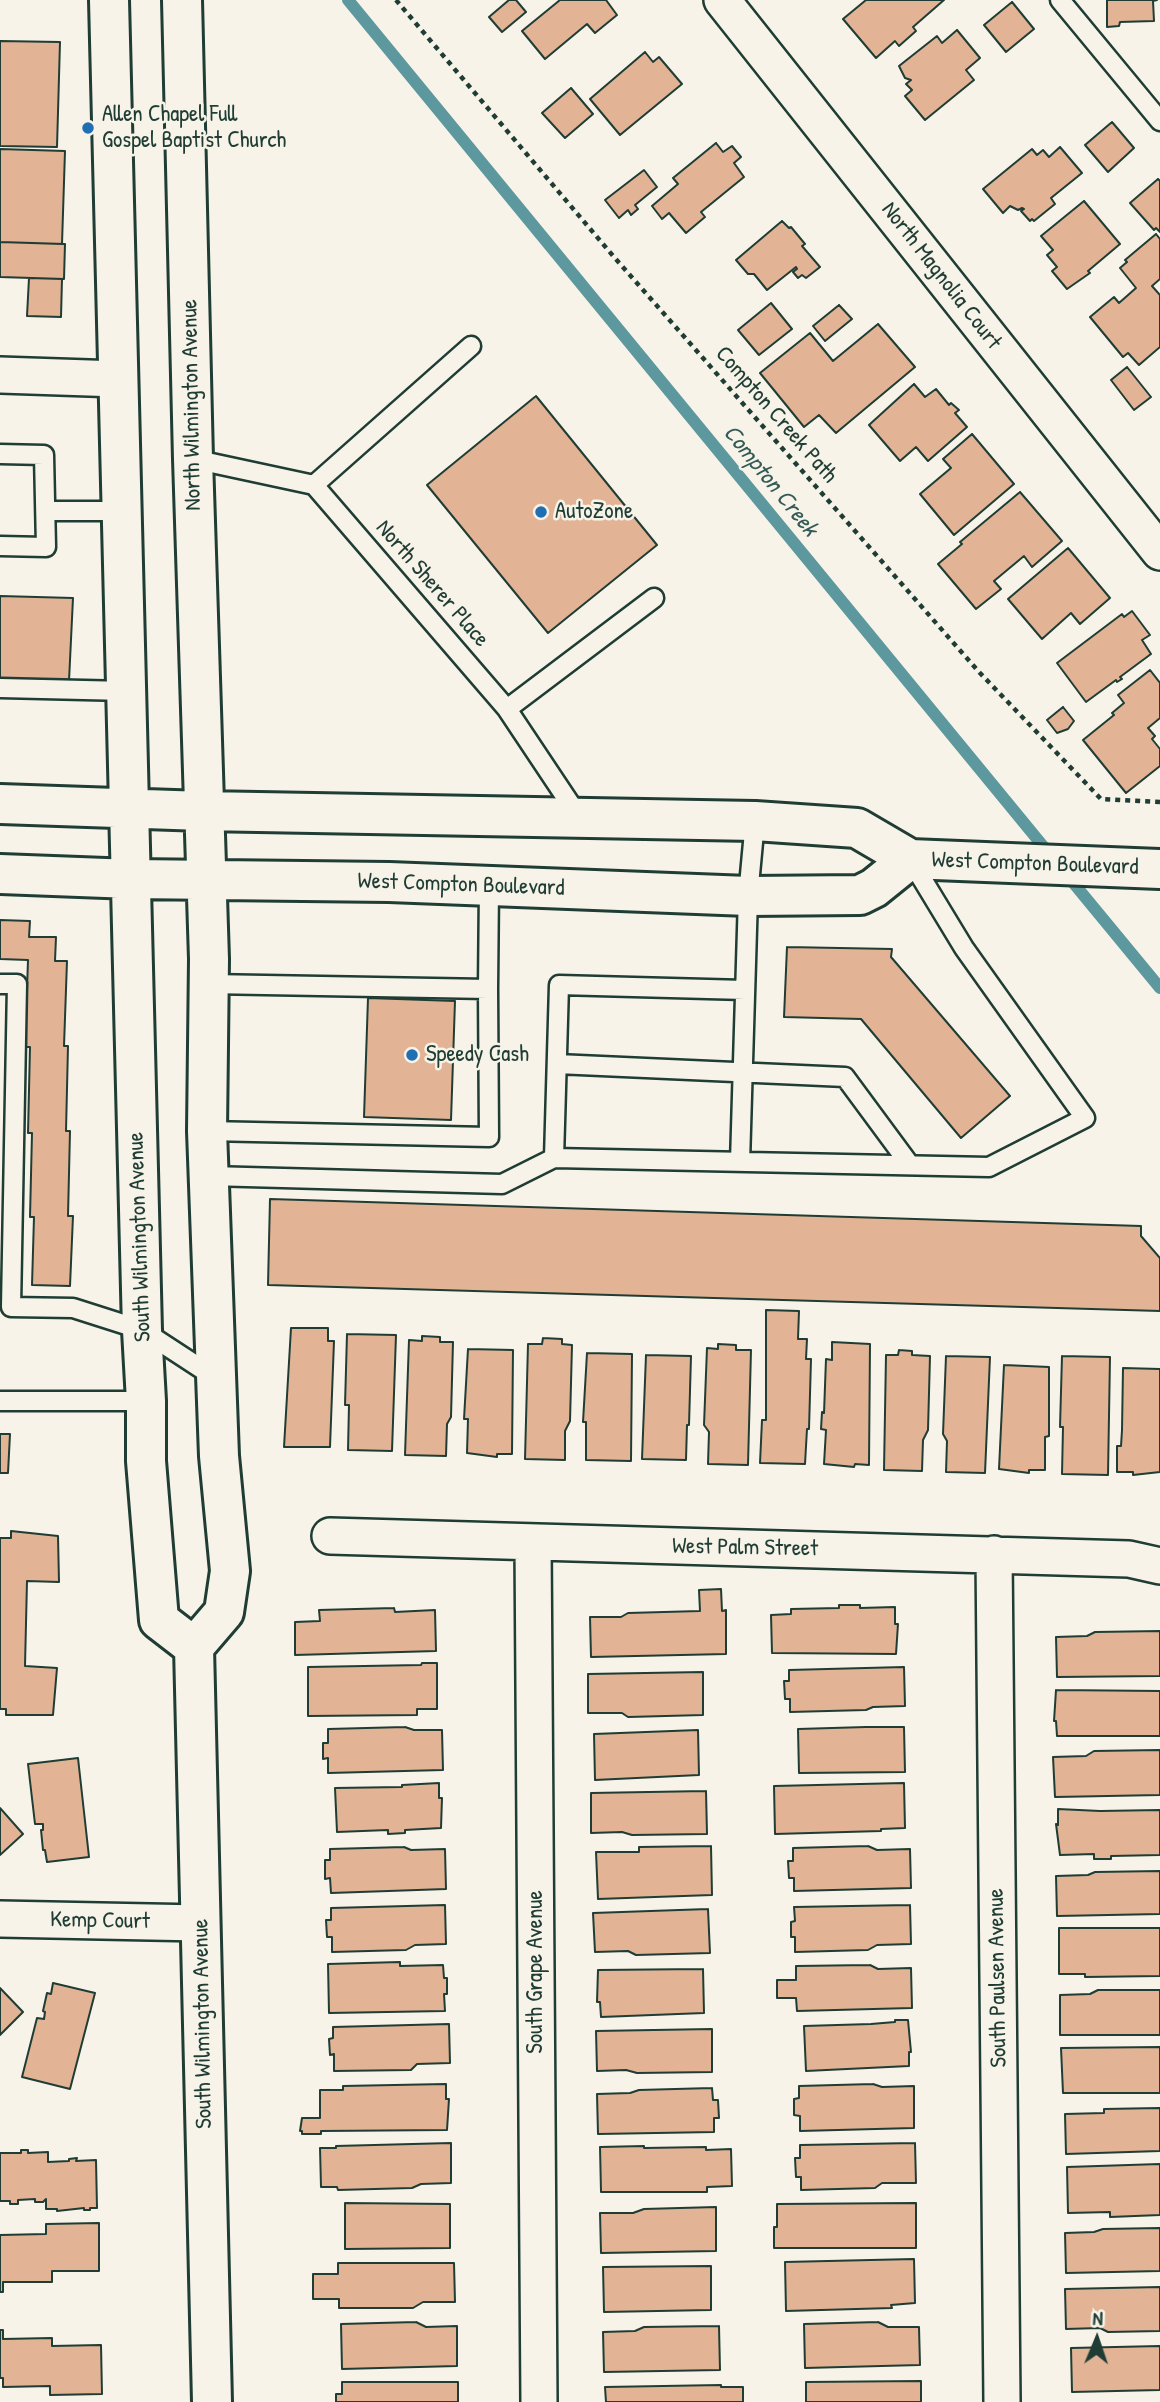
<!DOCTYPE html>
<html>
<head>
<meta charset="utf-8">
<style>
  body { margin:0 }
  #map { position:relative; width:1160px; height:2402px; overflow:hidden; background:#f7f3e8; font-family:"Patrick Hand",sans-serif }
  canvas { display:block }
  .north { position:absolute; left:1062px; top:2304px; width:70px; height:70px; -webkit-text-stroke:5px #f7f3e8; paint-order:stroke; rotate:2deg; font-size:19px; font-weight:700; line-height:28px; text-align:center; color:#1f3d34 }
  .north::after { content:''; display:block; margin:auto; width:24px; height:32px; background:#1f3d34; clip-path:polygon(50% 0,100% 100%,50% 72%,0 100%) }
</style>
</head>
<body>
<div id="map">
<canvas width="1160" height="2402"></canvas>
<div class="north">N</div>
</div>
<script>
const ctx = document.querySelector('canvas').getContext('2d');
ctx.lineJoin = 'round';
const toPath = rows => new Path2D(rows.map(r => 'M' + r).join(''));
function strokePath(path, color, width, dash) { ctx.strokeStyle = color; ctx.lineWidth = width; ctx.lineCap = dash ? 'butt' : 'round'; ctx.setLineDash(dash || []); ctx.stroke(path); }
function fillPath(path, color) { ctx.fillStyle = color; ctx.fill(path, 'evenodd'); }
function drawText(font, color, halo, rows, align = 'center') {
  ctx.font = font + ' "Patrick Hand",sans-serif'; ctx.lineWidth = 5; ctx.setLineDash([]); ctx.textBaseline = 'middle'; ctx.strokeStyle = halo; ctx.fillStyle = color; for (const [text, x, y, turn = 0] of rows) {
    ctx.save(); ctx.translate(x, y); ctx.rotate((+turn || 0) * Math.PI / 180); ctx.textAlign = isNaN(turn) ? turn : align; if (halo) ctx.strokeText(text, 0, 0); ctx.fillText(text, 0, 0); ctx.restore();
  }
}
strokePath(toPath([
  [348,0,1052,857],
  [1066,874,1160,988]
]), '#5d989e', 12);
const building = toPath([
  [509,0,516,0,526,12,502,32,489,17,509,0],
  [560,0,606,0,617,15,595,33,587,24,545,59,522,31,560,0],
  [866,0,944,0,913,27,916,31,899,46,895,41,876,58,843,19,866,0],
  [1107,0,1157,0,1153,1,1154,21,1120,22,1119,26,1107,27,1107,0],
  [1012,2,1034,29,1006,52,984,25,1012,2],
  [957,30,980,58,966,70,974,80,925,120,905,96,912,90,906,84,911,80,905,78,899,66,937,36,942,43,957,30],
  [0,41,60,42,57,147,0,146,0,41],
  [645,52,653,62,659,57,682,84,620,135,590,99,645,52],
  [571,88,593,114,565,138,542,113,571,88],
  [1112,122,1134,148,1108,172,1085,145,1112,122],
  [716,143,723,152,732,146,741,157,734,163,744,177,701,212,705,217,686,233,669,213,662,219,652,206,678,184,673,178,716,143],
  [1060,147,1082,173,1051,198,1055,204,1034,221,1032,219,1030,221,1021,211,1024,209,1022,208,1018,210,1010,206,1003,213,983,189,1032,149,1037,155,1043,150,1049,157,1060,147],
  [0,149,65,151,62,244,0,242,0,149],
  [644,170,657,187,635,205,638,209,631,215,628,210,619,218,605,200,644,170],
  [1158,179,1160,181,1160,232,1156,228,1154,230,1130,203,1158,179],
  [1084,201,1120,244,1088,271,1090,273,1067,289,1052,271,1057,267,1047,255,1053,250,1041,236,1084,201],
  [782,221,789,228,791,227,805,244,802,246,820,267,806,278,802,275,798,278,793,272,797,269,796,267,767,290,754,274,748,274,736,260,782,221],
  [1156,234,1160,239,1160,279,1152,286,1160,295,1160,347,1139,365,1128,353,1123,357,1090,317,1114,297,1119,303,1136,288,1120,268,1127,262,1125,260,1156,234],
  [0,242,65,244,64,279,0,277,0,242],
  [29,278,62,279,61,317,27,316,29,278],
  [771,303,792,329,759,355,738,330,771,303],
  [839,305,852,319,825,341,813,326,839,305],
  [878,324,915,367,836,433,819,415,804,427,760,373,810,333,833,361,878,324],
  [1127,367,1151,397,1134,410,1111,380,1127,367],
  [914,384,925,397,936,389,949,405,951,403,959,410,955,413,967,427,928,461,916,447,900,461,869,425,914,384],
  [536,396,657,545,548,633,427,485,536,396],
  [972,434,1014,484,954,535,920,494,951,468,943,459,972,434],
  [1020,492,1062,541,1032,567,1024,556,994,581,1001,589,976,609,938,564,962,544,960,542,1020,492],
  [1068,548,1110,598,1080,624,1071,613,1042,639,1008,599,1068,548],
  [0,596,73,598,69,681,0,680,0,596],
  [1132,611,1150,635,1142,640,1151,654,1120,677,1122,679,1117,682,1116,680,1086,702,1057,663,1122,614,1124,617,1132,611],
  [1150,670,1160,683,1160,718,1148,728,1155,736,1152,739,1160,749,1160,766,1126,793,1083,740,1114,715,1112,713,1124,703,1118,695,1150,670],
  [1063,707,1074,721,1068,729,1057,733,1047,720,1063,707],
  [0,920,30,921,29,937,56,937,55,961,67,961,64,1046,68,1046,66,1131,70,1131,68,1216,73,1216,70,1286,32,1285,34,1217,30,1217,32,1133,28,1133,30,1047,25,1047,28,960,0,959,0,920],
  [787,947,892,949,891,957,1010,1096,961,1138,861,1019,784,1017,787,947],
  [368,998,455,1001,451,1120,364,1117,368,998],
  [270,1199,1141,1226,1141,1236,1160,1258,1160,1311,268,1285,270,1199],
  [766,1310,799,1311,798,1339,807,1339,806,1359,811,1359,809,1429,807,1429,805,1464,760,1463,762,1420,766,1420,766,1310],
  [291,1328,328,1328,328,1341,334,1341,330,1447,284,1447,291,1328],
  [347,1334,396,1335,392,1451,348,1450,349,1405,345,1405,347,1334],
  [422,1336,440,1337,440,1342,453,1342,451,1417,447,1424,446,1456,405,1455,409,1340,422,1341,422,1336],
  [543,1338,562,1339,562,1344,572,1345,570,1421,565,1431,565,1460,525,1459,528,1344,542,1344,543,1338],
  [832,1342,870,1344,869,1465,855,1464,854,1467,824,1464,826,1430,821,1429,822,1412,824,1413,826,1359,832,1360,832,1342],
  [718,1344,736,1345,736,1350,751,1350,748,1465,708,1464,709,1432,704,1425,707,1348,718,1349,718,1344],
  [468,1349,513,1350,512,1454,497,1454,497,1457,467,1453,468,1419,464,1419,468,1349],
  [899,1350,912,1351,912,1355,930,1356,928,1430,923,1440,922,1471,884,1470,886,1355,898,1355,899,1350],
  [587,1353,632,1354,631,1461,586,1460,586,1422,583,1422,587,1353],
  [646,1355,691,1356,689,1425,687,1425,686,1460,642,1459,646,1355],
  [946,1356,990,1357,985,1473,946,1472,947,1441,943,1434,946,1356],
  [1062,1356,1110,1357,1108,1475,1062,1474,1063,1427,1060,1427,1062,1356],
  [1004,1365,1049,1367,1049,1436,1045,1437,1045,1470,1029,1470,1029,1473,999,1469,1004,1365],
  [1123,1368,1160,1369,1160,1472,1133,1475,1133,1472,1117,1472,1117,1446,1121,1446,1122,1430,1123,1368],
  [0,1434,10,1434,8,1473,0,1473,0,1434],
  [11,1531,58,1536,59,1582,27,1581,25,1666,57,1668,53,1715,6,1715,6,1709,0,1709,0,1538,11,1538,11,1531],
  [721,1589,722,1611,726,1610,726,1654,591,1657,590,1617,621,1617,628,1613,700,1611,699,1590,721,1589],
  [839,1605,860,1605,860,1608,895,1607,895,1624,898,1624,896,1654,772,1653,771,1615,791,1614,791,1609,839,1608,839,1605],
  [394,1608,395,1612,435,1610,436,1651,295,1655,295,1622,320,1621,319,1610,394,1608],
  [1160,1631,1160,1676,1057,1677,1056,1637,1087,1636,1095,1632,1160,1631],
  [422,1663,437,1663,437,1709,417,1709,417,1715,308,1716,308,1667,421,1665,422,1663],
  [904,1667,905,1706,873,1707,866,1710,790,1712,790,1699,785,1699,784,1681,789,1681,789,1670,904,1667],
  [703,1672,703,1715,628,1717,622,1713,588,1713,588,1674,703,1672],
  [1056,1690,1160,1691,1160,1736,1057,1736,1056,1721,1054,1721,1056,1690],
  [405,1727,414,1730,442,1730,443,1770,328,1773,328,1758,323,1759,323,1743,328,1743,328,1729,405,1727],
  [866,1727,904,1727,905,1772,799,1773,798,1729,866,1727],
  [698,1730,699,1775,595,1780,594,1734,698,1730],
  [1160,1750,1160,1795,1055,1797,1053,1757,1086,1756,1094,1751,1160,1750],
  [78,1758,89,1857,47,1862,45,1850,43,1850,41,1830,43,1830,43,1824,35,1824,28,1764,78,1758],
  [439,1783,439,1798,442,1798,441,1828,405,1830,405,1833,388,1834,388,1830,337,1832,335,1788,402,1787,402,1785,439,1783],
  [904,1783,905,1828,881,1829,881,1831,775,1834,774,1786,904,1783],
  [706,1791,707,1834,632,1835,622,1832,591,1833,591,1793,706,1791],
  [0,1808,23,1834,0,1855,0,1808],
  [1058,1809,1100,1811,1160,1810,1160,1855,1111,1856,1111,1859,1094,1859,1094,1854,1060,1855,1056,1824,1058,1825,1058,1809],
  [711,1846,712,1895,598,1899,596,1852,639,1852,639,1847,711,1846],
  [868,1846,877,1850,910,1849,911,1888,794,1891,794,1878,789,1878,788,1861,793,1861,793,1848,868,1846],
  [404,1847,411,1850,445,1849,446,1889,331,1893,330,1878,325,1879,325,1860,330,1860,330,1849,404,1847],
  [1160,1871,1160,1914,1057,1916,1056,1876,1088,1875,1095,1872,1160,1871],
  [445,1905,446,1944,415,1945,406,1950,332,1952,332,1937,327,1937,326,1920,331,1920,331,1908,445,1905],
  [910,1905,911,1944,877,1945,868,1950,795,1952,795,1937,791,1937,791,1922,795,1921,794,1907,910,1905],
  [708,1909,710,1953,636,1955,628,1951,595,1952,593,1913,708,1909],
  [1059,1928,1160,1928,1160,1976,1085,1977,1085,1974,1059,1974,1059,1928],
  [400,1962,400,1966,443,1965,444,1978,447,1978,447,1994,444,1994,445,2011,329,2013,328,1964,400,1962],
  [870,1965,878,1969,911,1968,912,2008,797,2011,796,1998,777,1998,777,1980,796,1980,796,1966,870,1965],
  [703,1969,704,2013,601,2017,600,2002,597,2002,598,1970,703,1969],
  [53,1983,95,1993,70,2089,22,2077,37,2018,44,2019,45,2012,43,2011,47,1993,51,1994,53,1983],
  [0,1988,23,2012,0,2035,0,1988],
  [1098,1990,1160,1990,1160,2035,1060,2035,1060,1995,1090,1994,1098,1990],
  [895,2020,908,2020,911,2052,909,2052,909,2066,806,2071,804,2026,871,2024,895,2022,895,2020],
  [449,2024,450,2063,417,2064,411,2070,334,2071,334,2054,330,2055,329,2039,333,2038,333,2027,449,2024],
  [712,2029,712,2072,637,2073,626,2070,597,2071,596,2031,712,2029],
  [1160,2047,1160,2093,1063,2093,1061,2048,1160,2047],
  [446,2084,446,2099,449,2099,447,2130,321,2131,321,2134,302,2134,302,2131,300,2131,302,2118,320,2118,320,2090,343,2090,343,2086,446,2084],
  [873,2084,882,2087,914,2086,914,2128,800,2131,800,2116,794,2115,794,2099,799,2098,799,2086,873,2084],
  [712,2088,713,2100,718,2100,719,2118,714,2118,714,2132,598,2134,597,2094,630,2093,639,2090,712,2088],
  [1160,2108,1160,2151,1066,2154,1065,2114,1104,2113,1104,2109,1160,2108],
  [451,2143,451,2183,421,2184,412,2188,338,2190,337,2187,321,2187,320,2148,336,2148,336,2146,451,2143],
  [915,2143,916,2183,882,2183,875,2188,801,2190,801,2177,796,2177,795,2158,800,2158,800,2145,915,2143],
  [644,2146,644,2148,706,2147,706,2150,731,2149,732,2186,707,2187,707,2192,601,2192,600,2147,644,2146],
  [21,2150,28,2150,28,2153,48,2152,48,2162,69,2161,69,2159,77,2158,76,2161,96,2160,97,2208,90,2208,90,2210,84,2210,84,2208,57,2211,57,2209,46,2209,46,2199,43,2202,35,2202,35,2199,18,2200,18,2204,10,2204,10,2201,0,2201,0,2153,21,2153,21,2150],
  [1160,2164,1160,2215,1110,2217,1110,2212,1068,2213,1067,2167,1160,2164],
  [345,2203,450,2204,450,2248,345,2249,345,2203],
  [916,2203,916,2248,774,2248,774,2227,777,2227,777,2204,916,2203],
  [716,2207,716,2251,601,2253,600,2213,633,2213,644,2209,716,2207],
  [99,2223,99,2271,52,2271,52,2282,3,2282,3,2292,0,2292,0,2235,46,2234,46,2224,99,2223],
  [1160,2228,1160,2271,1066,2273,1065,2233,1094,2232,1103,2229,1160,2228],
  [914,2259,915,2303,891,2305,892,2308,786,2311,785,2262,914,2259],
  [338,2263,454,2263,455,2302,423,2302,413,2308,339,2308,339,2299,313,2299,313,2274,338,2274,338,2263],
  [711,2266,711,2310,604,2312,603,2267,711,2266],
  [1160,2287,1160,2331,1108,2332,1100,2328,1066,2329,1065,2289,1160,2287],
  [416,2322,426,2327,457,2326,457,2366,342,2369,341,2324,416,2322],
  [878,2322,888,2327,919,2327,920,2365,805,2368,804,2324,878,2322],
  [719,2326,720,2370,604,2372,603,2332,635,2331,644,2327,719,2326],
  [0,2330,3,2330,3,2339,52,2338,52,2346,101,2345,102,2394,50,2395,50,2386,3,2387,3,2378,0,2378,0,2330],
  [1160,2346,1160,2390,1072,2392,1071,2348,1160,2346],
  [921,2381,921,2402,806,2402,806,2382,921,2381],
  [342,2382,458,2382,458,2402,336,2402,336,2394,342,2394,342,2382],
  [721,2385,721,2387,743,2387,743,2402,606,2402,605,2387,721,2385]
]);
fillPath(building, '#e3b395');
strokePath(building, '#1f3d34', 2);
const service = toPath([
  [1060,0,1160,121],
  [0,454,44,455,46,547,0,546],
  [193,459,314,485,507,709,579,817],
  [314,485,471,346],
  [46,511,122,511],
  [0,688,126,691],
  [507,709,654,598],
  [0,984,17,984,11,1307,73,1308,142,1330,214,1377],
  [209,984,488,989,489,886],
  [557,1064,845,1077,910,1165],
  [207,1131,489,1137,488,989],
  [554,1158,559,985,745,990],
  [740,1162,748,896,755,821],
  [210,1176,502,1184,554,1158,989,1167,1085,1118,964,948,910,859],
  [0,1401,146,1401]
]);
const minor = toPath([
  [722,0,1160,552],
  [0,375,119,379],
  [330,1536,1129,1559,1160,1566],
  [533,1543,539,2402],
  [994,1554,1002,2402],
  [0,1919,201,1923]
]);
const secondary = toPath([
  [109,0,142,1330,146,1401,146,1461,159,1620,194,1647],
  [182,0,193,459,209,959,207,1131,219,1456,230,1571,224,1612,194,1647,212,2402],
  [0,804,203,811,755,821,857,828,910,859,1160,869],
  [0,874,132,879,389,882,748,896,860,895,874,888,910,859]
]);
strokePath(service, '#1f3d34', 23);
strokePath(minor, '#1f3d34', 40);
strokePath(secondary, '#1f3d34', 44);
strokePath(toPath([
  [396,0,614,257,980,673,1101,799,1160,802]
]), '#1f3d34', 4.5, [5, 5]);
strokePath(service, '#f7f3e8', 18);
strokePath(minor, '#f7f3e8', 35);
strokePath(secondary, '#f7f3e8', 38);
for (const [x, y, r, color] of [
  [88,128,7,"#1f6fb2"],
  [541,512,7,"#1f6fb2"],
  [412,1055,7,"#1f6fb2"]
]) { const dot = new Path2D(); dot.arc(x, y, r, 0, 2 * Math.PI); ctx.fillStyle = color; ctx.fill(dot); strokePath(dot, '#f7f3e8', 2.5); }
drawText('23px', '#1f3d34', '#f7f3e8', [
  ["Allen Chapel Full",102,115],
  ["Gospel Baptist Church",102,141],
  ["AutoZone",555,512],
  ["Speedy Cash",426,1055]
], 'left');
drawText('23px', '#1f3d34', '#f7f3e8', [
  ["North Magnolia Court",941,276,52],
  ["North Wilmington Avenue",192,405,-91],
  ["Compton Creek Path",776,415,49],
  ["North Sherer Place",432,584,49],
  ["West Compton Boulevard",1035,864,2],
  ["West Compton Boulevard",461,885,2],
  ["South Wilmington Avenue",140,1237,-92],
  ["West Palm Street",745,1548,1],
  ["Kemp Court",100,1921,1],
  ["South Grape Avenue",536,1972,-90],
  ["South Paulsen Avenue",998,1978,-91],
  ["South Wilmington Avenue",203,2024,-91]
]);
drawText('italic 24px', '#345b57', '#f7f3e8', [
  ["Compton Creek",770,481,51]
]);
</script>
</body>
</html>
